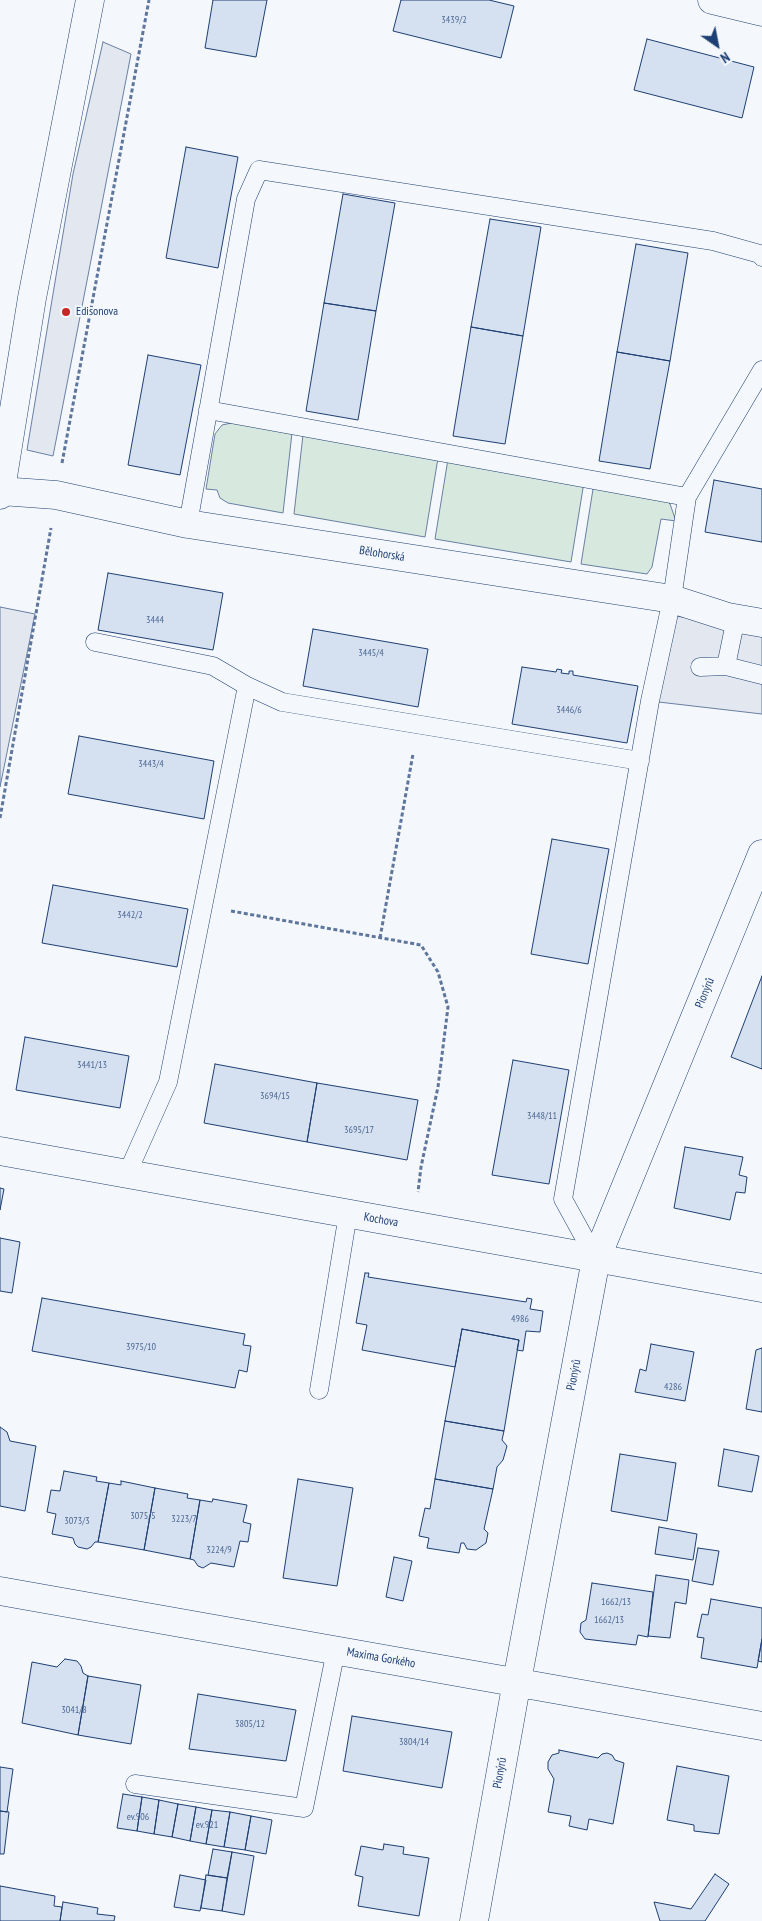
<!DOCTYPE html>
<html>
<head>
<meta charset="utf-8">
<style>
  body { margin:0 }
  #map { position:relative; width:762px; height:1921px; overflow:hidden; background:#f4f7fb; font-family:"PT Sans Narrow",sans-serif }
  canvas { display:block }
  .north { position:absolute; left:692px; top:20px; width:50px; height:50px; -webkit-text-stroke:4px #f4f7fb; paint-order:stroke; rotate:147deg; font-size:14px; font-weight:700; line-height:20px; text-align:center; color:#1d3f73 }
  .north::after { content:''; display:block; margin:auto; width:18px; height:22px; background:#1d3f73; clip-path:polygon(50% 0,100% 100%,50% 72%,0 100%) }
</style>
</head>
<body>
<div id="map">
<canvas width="762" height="1921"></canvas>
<div class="north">N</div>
</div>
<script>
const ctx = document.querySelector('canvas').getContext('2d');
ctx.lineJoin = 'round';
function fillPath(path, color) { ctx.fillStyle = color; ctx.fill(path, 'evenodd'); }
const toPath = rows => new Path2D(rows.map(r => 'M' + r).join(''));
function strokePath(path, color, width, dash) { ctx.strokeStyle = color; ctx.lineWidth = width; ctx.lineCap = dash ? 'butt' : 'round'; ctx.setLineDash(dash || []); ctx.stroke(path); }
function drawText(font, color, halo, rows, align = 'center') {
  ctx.font = font + ' "PT Sans Narrow",sans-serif'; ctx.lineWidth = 4; ctx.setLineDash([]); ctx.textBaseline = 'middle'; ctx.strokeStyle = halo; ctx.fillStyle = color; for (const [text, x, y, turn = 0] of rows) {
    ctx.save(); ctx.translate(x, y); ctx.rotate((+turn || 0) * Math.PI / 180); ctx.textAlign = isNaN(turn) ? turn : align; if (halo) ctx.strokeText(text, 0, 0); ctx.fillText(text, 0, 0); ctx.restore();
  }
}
const green = toPath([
  [236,422,292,433,283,513,228,503,220,498,217,490,206,489,215,434,222,425,236,422],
  [303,435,438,458,425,537,294,514,303,435],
  [448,459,584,482,571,562,435,539,448,459],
  [594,483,666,500,670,504,676,521,661,519,652,567,647,574,581,564,594,483]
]);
fillPath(green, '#d7e8df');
strokePath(green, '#687fa3', 1);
const parking = toPath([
  [103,42,131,54,53,456,27,450,73,174,103,42],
  [0,607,35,614,0,787,0,607],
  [668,615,725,623,762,632,762,714,650,701,668,615]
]);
fillPath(parking, '#e3e8f0');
strokePath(parking, '#687fa3', 1);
const building = toPath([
  [213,0,267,0,256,57,205,48,213,0],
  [401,0,489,0,514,6,501,58,393,31,401,0],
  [647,39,754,67,742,118,634,90,647,39],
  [186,147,238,157,218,268,166,258,186,147],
  [343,194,395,203,376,311,324,303,343,194],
  [490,219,541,227,523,336,471,327,490,219],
  [636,244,688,253,670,361,617,352,636,244],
  [324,303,376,311,358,420,306,411,324,303],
  [471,327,523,336,505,444,453,436,471,327],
  [617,352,670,361,650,469,599,461,617,352],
  [148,355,201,365,180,475,128,465,148,355],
  [714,480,762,489,762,542,705,532,714,480],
  [108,573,223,593,213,650,98,630,108,573],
  [313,629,428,649,418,707,303,686,313,629],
  [522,667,556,672,557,669,562,670,561,673,569,674,569,671,573,671,573,675,638,686,627,743,512,724,522,667],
  [79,736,214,761,204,819,68,794,79,736],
  [552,839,609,849,588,964,531,954,552,839],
  [53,885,188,909,177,967,42,943,53,885],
  [762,976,762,1069,731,1057,762,976],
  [25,1037,129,1056,120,1108,16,1090,25,1037],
  [513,1060,569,1070,549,1184,492,1175,513,1060],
  [215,1064,317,1083,307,1142,204,1123,215,1064],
  [317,1083,418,1100,407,1160,307,1142,317,1083],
  [685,1147,743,1157,739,1175,747,1177,745,1193,736,1192,730,1220,674,1208,685,1147],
  [0,1188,4,1189,0,1210,0,1188],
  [0,1238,20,1242,12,1293,0,1291,0,1238],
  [365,1273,369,1273,368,1277,526,1302,527,1298,532,1299,530,1309,543,1311,540,1332,526,1331,523,1351,517,1350,519,1340,462,1329,455,1367,362,1350,367,1325,356,1323,365,1273],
  [42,1298,245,1334,243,1345,251,1346,247,1372,239,1370,235,1388,32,1351,42,1298],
  [462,1329,519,1340,504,1431,445,1421,462,1329],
  [651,1344,694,1352,685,1401,635,1392,640,1369,646,1371,651,1344],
  [762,1348,762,1412,746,1409,756,1350,762,1348],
  [445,1421,504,1431,502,1440,507,1446,503,1460,497,1467,493,1489,435,1479,445,1421],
  [0,1427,7,1432,10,1441,36,1446,25,1511,0,1506,0,1427],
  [724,1449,759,1456,752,1492,718,1486,724,1449],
  [620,1454,676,1463,667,1521,611,1511,620,1454],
  [64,1471,97,1477,96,1481,109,1483,98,1542,95,1542,91,1547,87,1549,78,1547,75,1544,73,1538,52,1534,56,1514,47,1512,51,1490,60,1491,64,1471],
  [298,1479,353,1488,337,1586,283,1578,298,1479],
  [435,1479,493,1489,484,1529,488,1533,486,1543,476,1550,467,1549,464,1543,461,1543,459,1553,427,1548,429,1538,419,1536,425,1508,430,1509,435,1479],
  [121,1481,155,1488,144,1550,98,1542,109,1483,121,1485,121,1481],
  [155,1488,188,1494,187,1498,200,1500,190,1559,144,1550,155,1488],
  [213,1499,247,1505,243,1522,251,1524,248,1542,240,1541,234,1567,211,1563,203,1568,198,1566,194,1560,190,1559,200,1500,212,1502,213,1499],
  [659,1527,697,1534,693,1560,655,1554,659,1527],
  [698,1548,719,1551,713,1585,692,1581,698,1548],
  [394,1557,412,1561,403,1601,386,1597,394,1557],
  [656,1575,689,1580,686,1604,675,1602,670,1638,648,1636,656,1575],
  [592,1583,653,1592,648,1637,638,1635,636,1645,585,1639,580,1632,581,1623,586,1620,592,1583],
  [711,1599,762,1608,762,1639,757,1668,701,1658,704,1638,697,1637,702,1614,708,1615,711,1599],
  [762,1639,762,1662,758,1661,762,1639],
  [65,1659,77,1661,81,1666,83,1673,88,1676,78,1735,22,1723,32,1662,57,1667,65,1659],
  [88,1676,141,1685,131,1744,78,1735,88,1676],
  [198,1694,296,1710,286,1761,189,1749,198,1694],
  [352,1716,452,1732,442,1788,343,1771,352,1716],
  [559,1750,598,1758,602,1754,607,1753,612,1755,615,1760,624,1763,613,1824,589,1819,587,1830,569,1826,571,1816,548,1812,554,1779,548,1769,548,1762,552,1755,559,1753,559,1750],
  [677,1766,729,1776,719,1834,694,1831,694,1825,667,1820,677,1766],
  [0,1767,13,1769,7,1812,0,1811,0,1767],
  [123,1794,142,1797,137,1831,117,1828,123,1794],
  [142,1797,159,1800,154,1834,137,1831,142,1797],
  [159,1800,178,1804,172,1837,154,1834,159,1800],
  [178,1804,196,1807,190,1841,172,1837,178,1804],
  [196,1807,212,1810,206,1844,190,1841,196,1807],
  [212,1810,230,1812,224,1847,206,1844,212,1810],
  [0,1811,9,1812,4,1854,0,1854,0,1811],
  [230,1812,251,1816,245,1850,224,1847,230,1812],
  [251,1816,272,1820,266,1854,245,1850,251,1816],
  [384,1844,404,1847,403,1854,429,1858,419,1916,358,1906,363,1877,355,1875,361,1846,383,1850,384,1844],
  [213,1849,232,1852,227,1878,208,1875,213,1849],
  [232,1852,254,1856,244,1915,222,1911,232,1852],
  [715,1874,729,1884,705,1921,660,1921,654,1902,691,1909,715,1874],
  [180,1875,206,1880,200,1911,174,1907,180,1875],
  [206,1875,227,1878,222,1911,201,1908,206,1875],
  [0,1886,55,1896,54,1906,62,1907,60,1921,0,1921,0,1886],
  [63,1902,98,1908,97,1914,115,1916,114,1921,60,1921,63,1902]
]);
fillPath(building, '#d5e0f0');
strokePath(building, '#1d3f73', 1);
const service = toPath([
  [208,410,687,497],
  [188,524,246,199,259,170,713,241,760,254,762,257],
  [95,642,213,666,247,686],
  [726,666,736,618],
  [700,667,726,666,762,675],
  [127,1174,168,1082,247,686,282,702,640,761],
  [596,1259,563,1199,650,701,672,599,687,497,762,370],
  [319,1390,348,1214],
  [135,1784,304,1808,336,1650]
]);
const minor = toPath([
  [712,0,762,12],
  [1,491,56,495,188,524,672,599,728,617,762,623],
  [0,495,32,298,90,0],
  [0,1151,762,1288],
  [0,1591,762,1726],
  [474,1921,517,1681,596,1259,762,854]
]);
strokePath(service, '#1d3f73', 19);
strokePath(minor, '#1d3f73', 29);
strokePath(toPath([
  [62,463,149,0],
  [0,818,51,528],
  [231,911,421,945,438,972,448,1007,438,1087,421,1167,418,1192],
  [380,938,413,754]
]), '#5e769c', 3, [4, 2.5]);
strokePath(service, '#f4f7fb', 18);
strokePath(minor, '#f4f7fb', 28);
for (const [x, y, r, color] of [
  [66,312,5,"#c62828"]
]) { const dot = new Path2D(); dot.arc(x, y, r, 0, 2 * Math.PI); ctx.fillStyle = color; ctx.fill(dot); strokePath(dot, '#f4f7fb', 2); }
drawText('10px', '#4b6792', null, [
  ["3439/2",454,20],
  ["3444",155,620],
  ["3445/4",371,653],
  ["3446/6",569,710],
  ["3443/4",151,764],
  ["3442/2",130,915],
  ["3441/13",92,1065],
  ["3694/15",275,1096],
  ["3448/11",542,1116],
  ["3695/17",359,1130],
  ["4986",520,1319],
  ["3975/10",141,1347],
  ["4286",673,1387],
  ["3075/5",143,1516],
  ["3223/7",184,1519],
  ["3073/3",77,1521],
  ["3224/9",219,1550],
  ["1662/13",616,1602],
  ["1662/13",609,1620],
  ["3041/8",74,1710],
  ["3805/12",250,1724],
  ["3804/14",414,1742],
  ["ev.906",138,1817],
  ["ev.921",207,1825]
]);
drawText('12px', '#1d3f73', '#f4f7fb', [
  ["Edisonova",76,312]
], 'left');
drawText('12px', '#1d3f73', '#f4f7fb', [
  ["Bělohorská",382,554,9],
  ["Pionýrů",705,993,-68],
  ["Kochova",381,1220,10],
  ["Pionýrů",574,1375,-79],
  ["Maxima Gorkého",381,1658,10],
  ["Pionýrů",500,1773,-80]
]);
</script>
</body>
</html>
